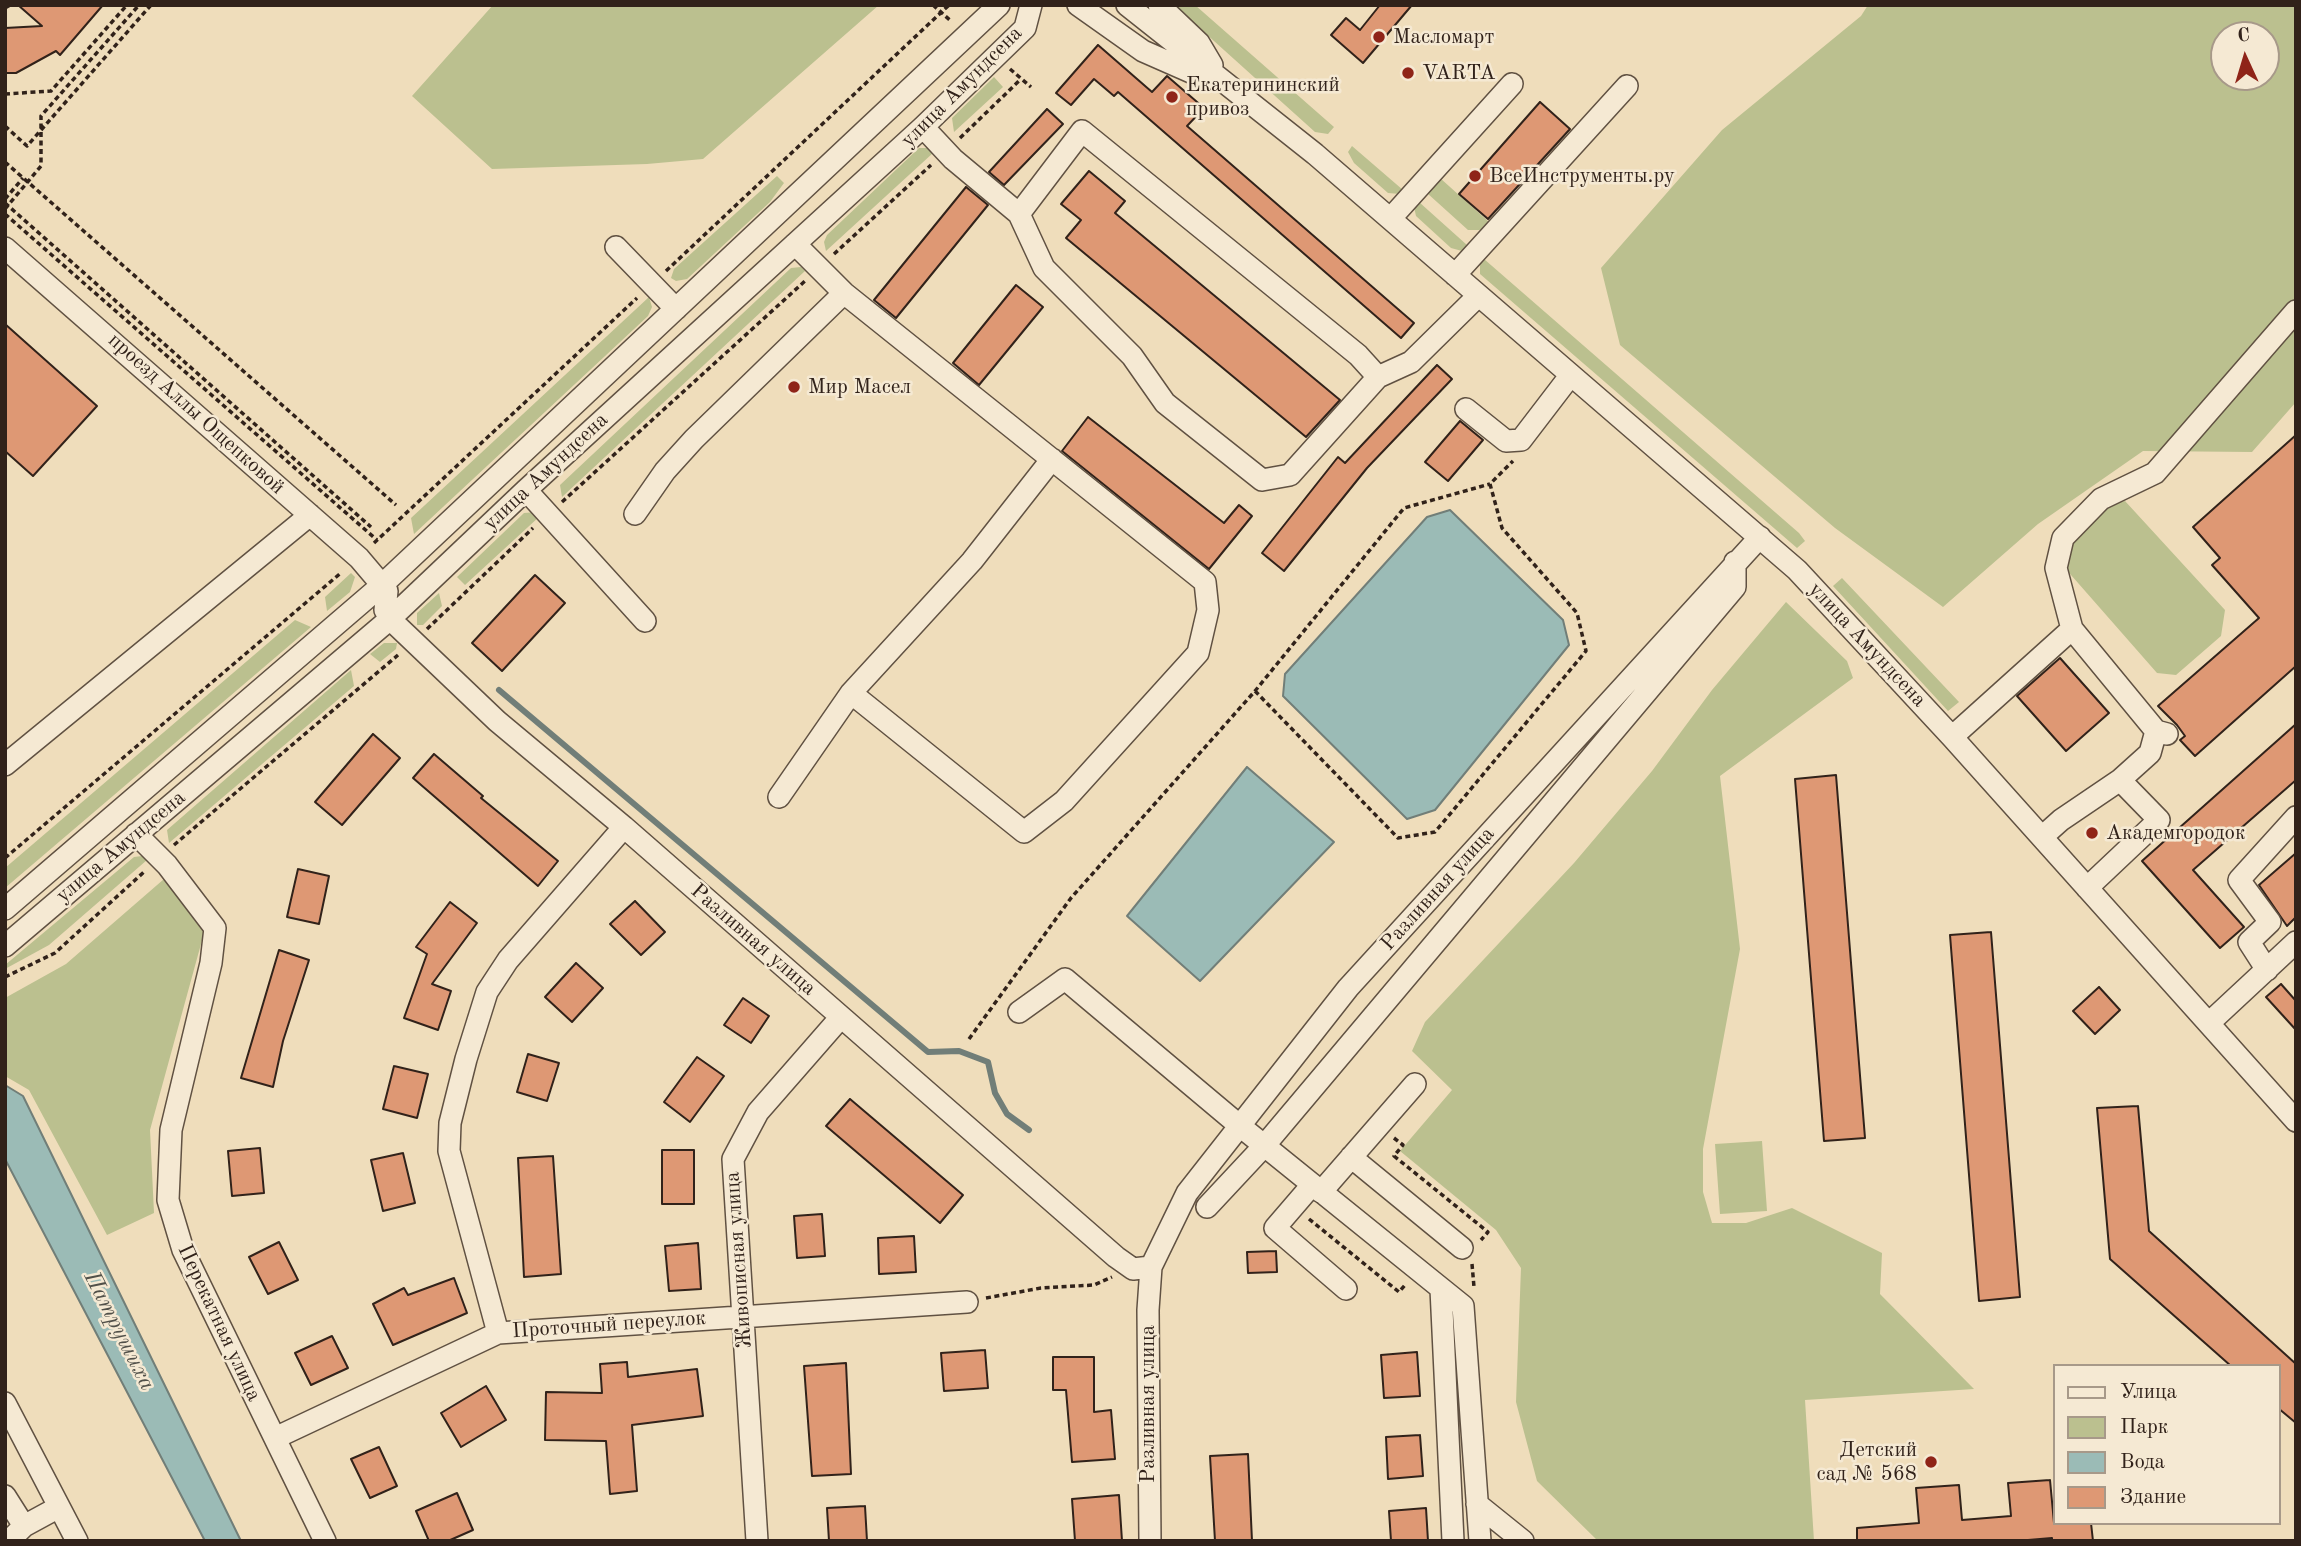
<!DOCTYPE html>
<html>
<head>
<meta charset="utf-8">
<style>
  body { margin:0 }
  #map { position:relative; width:2301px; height:1546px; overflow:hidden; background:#efddbb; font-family:"Old Standard TT",serif }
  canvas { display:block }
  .frame { position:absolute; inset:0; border:7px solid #31221a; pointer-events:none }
  .legend { position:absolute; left:2053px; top:1364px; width:228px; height:161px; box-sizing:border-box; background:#f5e9d3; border:2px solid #a79989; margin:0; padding:9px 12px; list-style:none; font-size:21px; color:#31221a }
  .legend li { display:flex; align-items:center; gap:14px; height:35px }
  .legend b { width:35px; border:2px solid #a79989 }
  .north { position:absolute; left:2210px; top:21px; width:70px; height:70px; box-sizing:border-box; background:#f5e9d3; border:2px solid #a79989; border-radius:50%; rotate:356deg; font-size:19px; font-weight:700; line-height:28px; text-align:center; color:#31221a }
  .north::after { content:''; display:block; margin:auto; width:24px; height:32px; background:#8f2418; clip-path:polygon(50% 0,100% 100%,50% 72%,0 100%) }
</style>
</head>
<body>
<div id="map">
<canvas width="2301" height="1546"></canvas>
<div class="frame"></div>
<ul class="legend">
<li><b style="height:9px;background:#f5e9d3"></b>Улица</li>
<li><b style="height:19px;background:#bbc08f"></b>Парк</li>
<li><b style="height:19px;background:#9bbbb6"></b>Вода</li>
<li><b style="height:19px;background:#de9874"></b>Здание</li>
</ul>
<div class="north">С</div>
</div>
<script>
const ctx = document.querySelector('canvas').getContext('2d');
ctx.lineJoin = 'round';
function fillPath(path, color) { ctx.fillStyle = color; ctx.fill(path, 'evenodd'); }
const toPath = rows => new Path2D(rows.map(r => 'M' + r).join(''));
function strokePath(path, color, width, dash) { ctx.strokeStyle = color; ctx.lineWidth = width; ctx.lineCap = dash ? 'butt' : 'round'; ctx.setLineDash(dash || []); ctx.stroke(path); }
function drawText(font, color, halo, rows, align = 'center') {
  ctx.font = font + ' "Old Standard TT",serif'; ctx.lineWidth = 5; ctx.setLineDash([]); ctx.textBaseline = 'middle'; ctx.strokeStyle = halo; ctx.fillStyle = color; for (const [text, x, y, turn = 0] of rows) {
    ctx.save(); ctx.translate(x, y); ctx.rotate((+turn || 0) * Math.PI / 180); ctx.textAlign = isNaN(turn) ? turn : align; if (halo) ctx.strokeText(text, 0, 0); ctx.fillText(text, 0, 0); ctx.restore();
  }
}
fillPath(toPath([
  [493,5,879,5,703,159,647,164,492,169,412,96],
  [1174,5,1195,5,1334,127,1328,134,1315,132],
  [1868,5,2296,5,2296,402,2252,452,2143,451,2038,524,1943,607,1835,528,1620,345,1601,268,1722,130,1861,16],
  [2224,35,2266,35,2266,77,2224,77],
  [994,77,1003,87,954,132,952,118],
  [1352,146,1403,190,1400,194,1388,193,1354,163,1348,152],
  [919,148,930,148,933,153,826,251,824,242,827,235],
  [777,176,784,183,770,202,687,279,676,281,671,278,674,269],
  [1440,178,1489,222,1481,230,1468,230,1427,193],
  [1419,202,1467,245,1462,251,1451,248,1416,216,1414,207],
  [1484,259,1799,533,1805,541,1797,548,1480,274,1480,264],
  [801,267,805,271,562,497,560,485,791,268],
  [649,297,652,307,648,316,414,534,411,518],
  [2125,501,2225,610,2221,636,2176,675,2157,673,2064,567,2066,547,2102,506],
  [537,512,540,516,465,585,457,577,524,513],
  [351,573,355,577,350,592,327,611,325,597],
  [1842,578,1959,702,1948,711,1833,586],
  [439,593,442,606,423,625,417,625,417,613],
  [1786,602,1847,661,1853,678,1720,776,1740,949,1703,1149,1703,1192,1712,1223,1746,1223,1792,1208,1882,1253,1880,1294,1974,1389,1805,1400,1814,1541,1598,1541,1537,1481,1516,1402,1521,1268,1496,1230,1400,1151,1452,1090,1412,1051,1425,1022,1574,863,1652,771,1712,690],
  [295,620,311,627,5,888,5,868],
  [384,643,397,643,396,649,380,662,370,654],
  [351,670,354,686,169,843,167,830],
  [142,856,147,860,49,945,5,969,5,965,134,857],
  [164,879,204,933,150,1130,154,1213,107,1235,29,1090,5,1076,5,998,66,964],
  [1762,1141,1767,1211,1720,1214,1715,1144]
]), '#bbc08f');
const water = toPath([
  [1450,510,1563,620,1569,645,1435,810,1407,819,1283,696,1285,674,1427,517,1450,510],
  [1247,767,1334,842,1200,981,1127,916,1247,767],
  [5,1085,23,1096,241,1541,205,1541,5,1159,5,1085]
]);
fillPath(water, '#9bbbb6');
strokePath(water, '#717e78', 2);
strokePath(toPath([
  [499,690,928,1052,959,1051,988,1062,995,1093,1007,1114,1029,1130]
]), '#717e78', 6);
const building = toPath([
  [18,5,103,5,60,55,56,51,16,73,5,73,5,28,42,26,18,5],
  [1380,5,1412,5,1363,63,1331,35,1346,18,1360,30,1380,5],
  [1098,45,1152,92,1167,76,1204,108,1187,126,1414,323,1401,338,1118,92,1114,96,1094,79,1071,105,1056,93,1098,45],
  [1540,102,1570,129,1488,219,1459,194,1540,102],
  [1047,109,1063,124,1004,185,989,172,1047,109],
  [1089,171,1125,201,1115,213,1340,400,1306,437,1066,238,1081,220,1061,204,1089,171],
  [966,187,988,205,896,318,874,300,966,187],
  [1016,285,1043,307,979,385,953,363,1016,285],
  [5,324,97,406,33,476,5,451,5,324],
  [1437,365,1452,379,1367,468,1284,571,1262,553,1338,457,1345,463,1437,365],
  [1088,417,1224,523,1239,505,1252,516,1209,569,1062,451,1088,417],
  [1460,421,1483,440,1448,481,1425,462,1460,421],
  [2296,435,2296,666,2195,756,2180,740,2185,736,2177,725,2158,706,2259,618,2212,565,2220,558,2193,527,2296,435],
  [535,575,565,603,502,671,472,643,535,575],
  [2060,658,2109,713,2066,751,2017,696,2060,658],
  [2296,724,2296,780,2193,870,2244,927,2220,948,2142,861,2296,724],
  [373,734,400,758,342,825,315,802,373,734],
  [434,754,483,796,481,798,558,861,538,886,413,778,434,754],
  [1836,775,1865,1138,1824,1141,1795,779,1836,775],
  [2296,853,2296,917,2287,926,2259,885,2296,853],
  [298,869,329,876,319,924,287,917,298,869],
  [635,901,665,932,641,955,610,924,635,901],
  [450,902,477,923,432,984,451,991,438,1030,404,1018,427,954,416,947,450,902],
  [1991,932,2020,1297,1979,1301,1950,935,1991,932],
  [279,950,309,960,283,1041,273,1087,241,1078,279,950],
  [576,963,603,988,572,1022,545,997,576,963],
  [2281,984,2296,1001,2296,1030,2266,997,2281,984],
  [2099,987,2120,1010,2095,1034,2073,1011,2099,987],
  [743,998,769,1016,751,1043,724,1025,743,998],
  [528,1054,559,1063,547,1101,517,1092,528,1054],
  [697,1057,724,1076,690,1122,664,1102,697,1057],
  [394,1066,428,1074,417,1118,383,1109,394,1066],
  [850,1099,963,1195,940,1223,826,1126,850,1099],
  [2138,1106,2149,1231,2296,1364,2296,1423,2278,1408,2278,1366,2231,1366,2110,1259,2097,1108,2138,1106],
  [260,1148,264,1193,232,1196,228,1151,260,1148],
  [662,1150,694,1150,694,1204,662,1204,662,1150],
  [403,1153,415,1203,383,1211,371,1160,403,1153],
  [553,1156,561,1274,524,1277,518,1158,553,1156],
  [822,1214,825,1256,797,1258,794,1216,822,1214],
  [914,1236,916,1272,879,1274,878,1238,914,1236],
  [279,1242,298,1280,268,1294,249,1257,279,1242],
  [698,1243,701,1289,669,1291,665,1246,698,1243],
  [1276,1251,1277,1272,1248,1273,1247,1252,1276,1251],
  [454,1278,467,1313,393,1345,373,1304,404,1288,408,1295,454,1278],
  [332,1336,348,1368,311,1385,295,1353,332,1336],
  [985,1350,988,1388,944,1391,941,1353,985,1350],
  [1417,1352,1420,1396,1384,1398,1381,1355,1417,1352],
  [1053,1357,1094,1357,1094,1412,1111,1410,1115,1459,1072,1462,1066,1390,1053,1390,1053,1357],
  [627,1362,628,1377,697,1369,703,1416,632,1425,637,1491,610,1494,606,1441,545,1440,546,1392,602,1393,600,1364,627,1362],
  [846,1363,851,1474,812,1476,804,1366,846,1363],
  [486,1386,506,1420,461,1447,441,1413,486,1386],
  [1420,1435,1423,1476,1388,1479,1386,1437,1420,1435],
  [379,1447,397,1486,370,1498,351,1459,379,1447],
  [1248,1454,1252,1541,1215,1541,1210,1456,1248,1454],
  [2050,1480,2054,1523,2091,1523,2093,1541,2052,1541,2052,1538,2016,1541,1857,1541,1857,1528,1919,1523,1916,1488,1959,1485,1962,1520,2011,1516,2008,1483,2050,1480],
  [457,1493,473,1530,448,1541,429,1541,416,1511,457,1493],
  [1119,1495,1122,1541,1075,1541,1072,1499,1119,1495],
  [865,1506,867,1541,829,1541,827,1508,865,1506],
  [1426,1508,1428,1541,1391,1541,1389,1511,1426,1508]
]);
fillPath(building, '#de9874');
strokePath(building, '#31221a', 2);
const minor = toPath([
  [1078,5,1143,51,1209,80],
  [1127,5,1315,154,1797,570,1952,737,2296,1121],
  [1159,5,1199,43,1212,65],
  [923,127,953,159,1019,214,1044,268,1132,356,1165,403,1262,480,1290,475,1378,377,1411,362,1478,296],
  [1019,214,1082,131,1358,355,1378,377],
  [1391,218,1512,84],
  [795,244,844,293,1205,582,1208,610,1198,653,1064,801,1024,832,851,693],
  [616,247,676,309],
  [5,248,359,558,387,591,385,610,390,619,497,721,624,827,1116,1257,1133,1269,1151,1267],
  [1455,275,1627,86],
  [1466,409,1506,441,1521,440,1570,376],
  [526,490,645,621],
  [635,514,665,471,694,439,844,293],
  [2072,629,2156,731],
  [1952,737,2072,629,2056,568,2063,538,2101,499,2155,473,2296,311],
  [5,765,310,515],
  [779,797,851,693,972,561,1052,459],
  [136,834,167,865,215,928,211,963,171,1130,168,1200,183,1250,325,1541],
  [2042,837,2061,820,2120,780,2150,753,2156,731,2167,734],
  [2087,888,2159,820,2120,780],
  [5,909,382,585,999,5],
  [5,946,390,619,526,490,923,127,1025,28,1031,5],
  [2267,970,2249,942,2270,922,2239,880,2296,817],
  [1019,1012,1065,979,1240,1126,1463,1306,1480,1541],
  [2209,1023,2296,942],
  [1351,1157,1462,1248],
  [1312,1185,1275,1228,1346,1289],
  [1321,1192,1415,1084],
  [1207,1207,1264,1146,1735,587,1735,562],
  [1441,1289,1453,1541],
  [498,1333,449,1151,450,1123,466,1059,487,992,508,960,624,827],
  [5,1403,77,1541],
  [275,1438,498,1333,967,1302],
  [5,1496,24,1526],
  [1477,1504,1523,1541],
  [9,1541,24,1526,59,1507],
  [757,1541,733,1159,758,1112,841,1017],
  [1150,1541,1148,1310,1151,1267,1187,1193,1348,988,1760,537]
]);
strokePath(minor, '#605142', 24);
strokePath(toPath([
  [933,5,952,22],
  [5,8,10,5],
  [1010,69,1031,87],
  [5,94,51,91,127,5],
  [5,126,27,146,151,5],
  [960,138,1021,79],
  [5,162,396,505],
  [5,199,23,178],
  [5,203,371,527],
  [5,209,41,166,41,116,139,5],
  [5,214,377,540],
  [834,254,931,165],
  [666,271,949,5],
  [562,502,805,281],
  [374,543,637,298],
  [427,629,533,528],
  [1255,691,1398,838,1435,832,1586,651,1577,613,1502,528,1490,484,1513,461],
  [174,845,398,655],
  [5,858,342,572],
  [5,977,55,953,145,871],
  [969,1039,1071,898,1255,691,1404,508,1490,484],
  [1394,1138,1403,1145,1394,1156,1488,1232,1481,1240],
  [1309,1219,1399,1292,1405,1285],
  [1472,1264,1474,1287],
  [986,1298,1041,1288,1094,1285,1112,1277]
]), '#31221a', 3.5, [5, 3.5]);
strokePath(minor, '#f5e9d3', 21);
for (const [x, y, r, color] of [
  [1379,37,7,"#8f2418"],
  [1408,73,7,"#8f2418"],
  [1172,97,7,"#8f2418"],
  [1475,176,7,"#8f2418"],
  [794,387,7,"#8f2418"],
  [2092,833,7,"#8f2418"],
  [1931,1462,7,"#8f2418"]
]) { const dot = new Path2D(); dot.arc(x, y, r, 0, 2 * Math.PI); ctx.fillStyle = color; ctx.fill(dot); strokePath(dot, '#f5e9d3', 2.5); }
drawText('21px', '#31221a', '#f5e9d3', [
  ["Масломарт",1393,37],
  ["VARTA",1422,73],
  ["Екатерининский",1186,85],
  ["привоз",1186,109],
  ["ВсеИнструменты.ру",1489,176],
  ["Мир Масел",808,387],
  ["Академгородок",2106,833],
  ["Детский",1917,1450,"right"],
  ["сад № 568",1917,1474,"right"]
], 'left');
drawText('21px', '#31221a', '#f5e9d3', [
  ["улица Амундсена",962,87,-45],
  ["проезд Аллы Ощепковой",196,414,42],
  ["улица Амундсена",546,472,-43],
  ["улица Амундсена",1867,645,47],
  ["улица Амундсена",121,847,-40],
  ["Разливная улица",1438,889,-48],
  ["Разливная улица",753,940,41],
  ["Живописная улица",739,1260,-94],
  ["Перекатная улица",219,1323,65],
  ["Проточный переулок",609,1325,-4],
  ["Разливная улица",1148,1404,-90]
]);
drawText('italic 23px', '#515049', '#f5e9d3', [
  ["Патрушиха",119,1331,63]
]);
</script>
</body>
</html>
